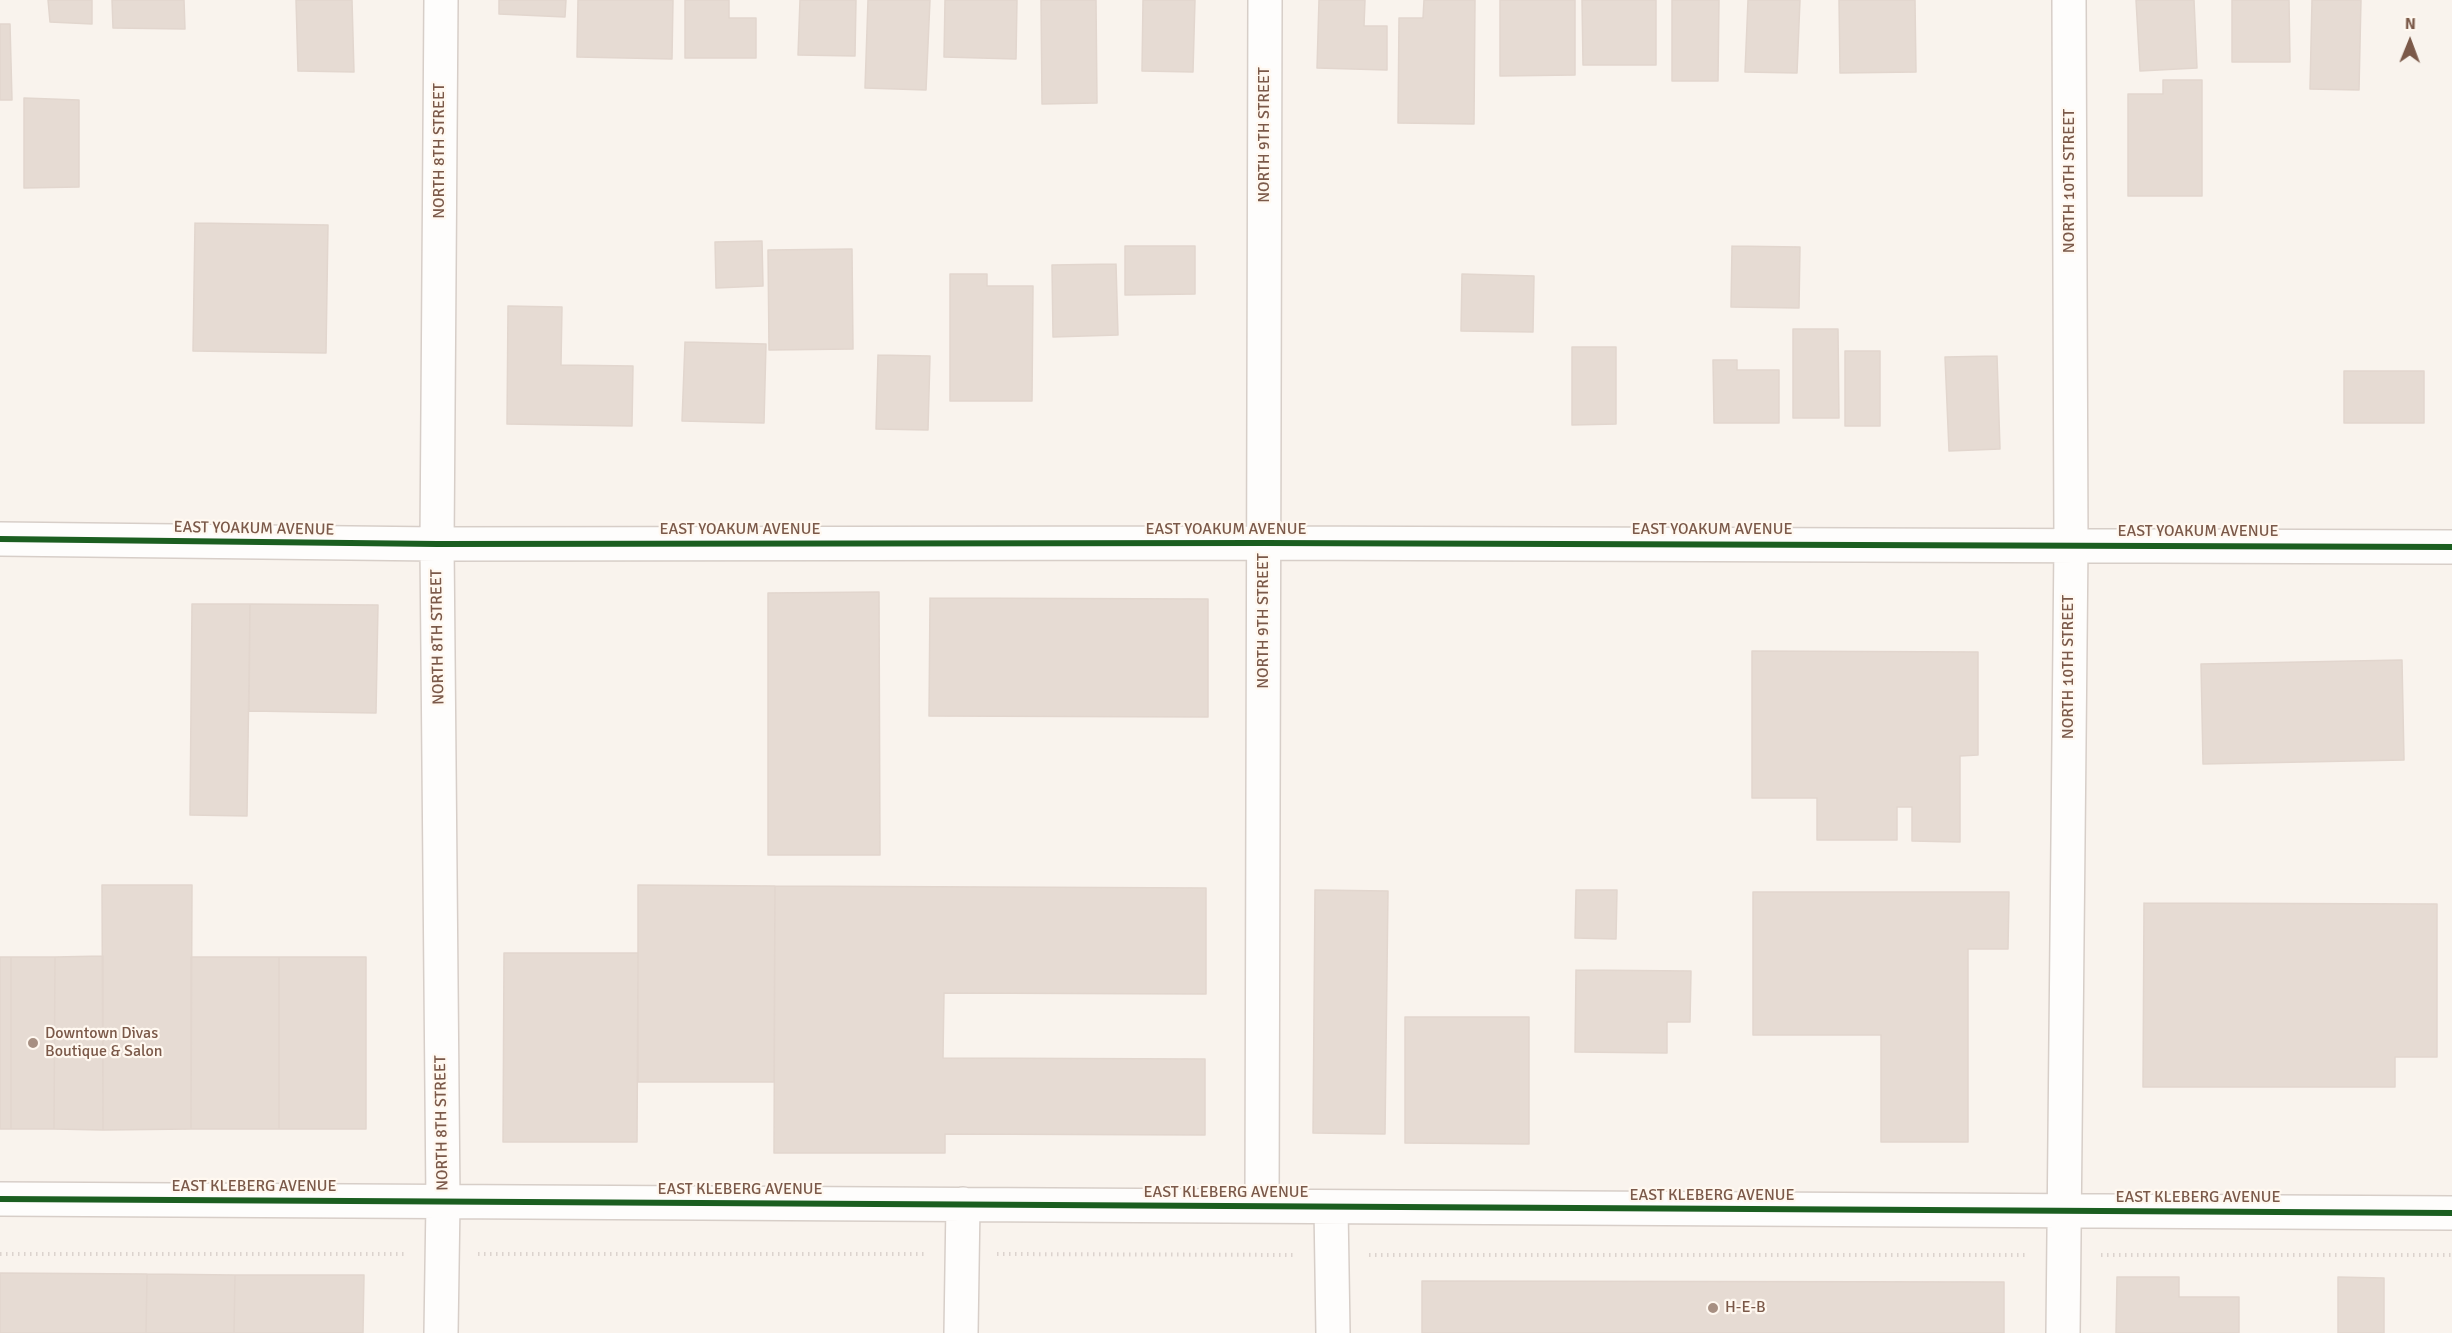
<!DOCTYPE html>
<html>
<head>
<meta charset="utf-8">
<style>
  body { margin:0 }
  #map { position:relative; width:2452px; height:1333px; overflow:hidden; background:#f9f3ed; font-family:Signika,sans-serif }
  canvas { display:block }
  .north { position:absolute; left:2380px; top:12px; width:60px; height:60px; -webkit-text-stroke:4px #fff8f0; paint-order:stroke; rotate:1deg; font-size:16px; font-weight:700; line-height:24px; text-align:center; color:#7b5949 }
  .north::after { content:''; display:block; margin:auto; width:21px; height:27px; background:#7b5949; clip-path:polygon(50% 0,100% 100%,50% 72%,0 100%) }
</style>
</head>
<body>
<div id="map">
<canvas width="2452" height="1333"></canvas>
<div class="north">N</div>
</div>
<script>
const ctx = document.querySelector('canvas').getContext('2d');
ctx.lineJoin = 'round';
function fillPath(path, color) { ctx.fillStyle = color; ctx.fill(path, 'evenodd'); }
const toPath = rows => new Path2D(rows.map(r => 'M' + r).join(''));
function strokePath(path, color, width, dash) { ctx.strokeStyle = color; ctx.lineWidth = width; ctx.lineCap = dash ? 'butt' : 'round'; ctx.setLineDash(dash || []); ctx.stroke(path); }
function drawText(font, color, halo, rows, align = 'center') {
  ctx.font = font + ' Signika,sans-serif'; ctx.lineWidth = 4.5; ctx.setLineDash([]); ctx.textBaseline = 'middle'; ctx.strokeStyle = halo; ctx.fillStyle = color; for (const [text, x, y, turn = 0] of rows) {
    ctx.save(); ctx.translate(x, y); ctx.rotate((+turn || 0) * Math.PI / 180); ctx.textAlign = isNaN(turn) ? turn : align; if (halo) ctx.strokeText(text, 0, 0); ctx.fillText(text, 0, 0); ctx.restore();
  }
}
const building = toPath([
  [48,0,92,0,92,24,50,22,48,0],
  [112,0,184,0,185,29,113,28,112,0],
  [296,0,352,0,354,72,298,71,296,0],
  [499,0,566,0,565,17,499,14,499,0],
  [578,0,673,0,672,59,577,57,578,0],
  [685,0,729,0,729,18,756,18,756,58,685,58,685,0],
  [800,0,856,0,855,56,798,55,800,0],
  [868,0,930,0,926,90,865,88,868,0],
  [945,0,1017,0,1016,59,944,57,945,0],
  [1041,0,1096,0,1097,103,1042,104,1041,0],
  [1143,0,1195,0,1193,72,1142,71,1143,0],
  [1319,0,1365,0,1364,26,1387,26,1387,70,1317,68,1319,0],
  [1424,0,1475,0,1474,124,1398,123,1399,18,1423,18,1424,0],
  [1500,0,1575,0,1575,75,1500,76,1500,0],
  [1582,0,1656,0,1656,65,1583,65,1582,0],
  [1672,0,1719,0,1718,81,1672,81,1672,0],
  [1748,0,1800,0,1797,73,1745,72,1748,0],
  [1839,0,1915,0,1916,72,1840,73,1839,0],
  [2136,0,2194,0,2197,68,2140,71,2136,0],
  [2232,0,2289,0,2290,62,2232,62,2232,0],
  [2312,0,2361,0,2359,90,2310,89,2312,0],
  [0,24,10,24,12,100,0,100,0,24],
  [2163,80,2202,80,2202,196,2128,196,2128,94,2163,94,2163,80],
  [24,98,79,100,79,187,24,188,24,98],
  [195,223,328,225,326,353,193,351,195,223],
  [762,241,763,286,716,288,715,242,762,241],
  [1125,246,1195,246,1195,294,1125,295,1125,246],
  [1732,246,1800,247,1799,308,1731,307,1732,246],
  [852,249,853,349,769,350,768,250,852,249],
  [1116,264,1118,335,1053,337,1052,265,1116,264],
  [950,274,987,274,987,286,1033,286,1032,401,950,401,950,274],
  [1462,274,1534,276,1533,332,1461,331,1462,274],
  [508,306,562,307,561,365,633,366,632,426,507,424,508,306],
  [1793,329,1838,329,1839,418,1793,418,1793,329],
  [685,342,766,344,764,423,682,421,685,342],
  [1572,347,1616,347,1616,424,1572,425,1572,347],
  [1845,351,1880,351,1880,426,1845,426,1845,351],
  [878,355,930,356,928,430,876,429,878,355],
  [1997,356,2000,449,1949,451,1945,357,1997,356],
  [1713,360,1737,360,1737,370,1779,370,1779,423,1714,423,1713,360],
  [2344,371,2424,371,2424,423,2344,423,2344,371],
  [879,592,880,855,768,855,768,593,879,592],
  [930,598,1208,599,1208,717,929,716,930,598],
  [192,604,250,604,247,816,190,815,192,604],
  [250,604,378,605,376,713,249,711,250,604],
  [1752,651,1978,652,1978,755,1960,756,1960,842,1912,841,1912,807,1897,807,1897,840,1817,840,1817,798,1752,798,1752,651],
  [2402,660,2404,760,2203,764,2201,664,2402,660],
  [102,885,192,885,191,1129,103,1130,102,885],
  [638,885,775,886,774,1082,638,1082,638,885],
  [775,886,1206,888,1206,994,944,993,943,1058,1205,1059,1205,1135,945,1134,945,1153,774,1153,775,886],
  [1315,890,1388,891,1385,1134,1313,1133,1315,890],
  [1576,890,1617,890,1616,939,1575,938,1576,890],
  [1753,892,2009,892,2008,949,1968,949,1968,1142,1881,1142,1881,1035,1753,1035,1753,892],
  [2144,903,2437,904,2437,1057,2395,1057,2395,1087,2143,1087,2144,903],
  [504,953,638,953,637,1142,503,1142,504,953],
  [103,956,103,1130,54,1129,55,957,103,956],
  [0,957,11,957,11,1129,0,1129,0,957],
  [11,957,55,957,54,1129,11,1129,11,957],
  [191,957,279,957,279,1129,191,1129,191,957],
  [279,957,366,957,366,1129,279,1129,279,957],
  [1576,970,1691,971,1690,1022,1667,1022,1667,1053,1575,1052,1576,970],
  [1405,1017,1529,1017,1529,1144,1405,1143,1405,1017],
  [0,1273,147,1274,146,1333,0,1333,0,1273],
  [147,1274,235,1275,234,1333,146,1333,147,1274],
  [235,1275,364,1275,363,1333,234,1333,235,1275],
  [2117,1277,2179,1277,2179,1297,2239,1297,2239,1333,2116,1333,2117,1277],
  [2338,1277,2384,1278,2384,1333,2338,1333,2338,1277],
  [1422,1281,2004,1282,2004,1333,1422,1333,1422,1281]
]);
fillPath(building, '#e6dbd3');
strokePath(building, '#e2d6ce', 1.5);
const minor = toPath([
  [0,539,437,544,1264,543,2452,547],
  [0,1199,2452,1213],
  [1262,1206,1265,0],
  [1331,1207,1333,1333],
  [441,1333,443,1202,437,544,441,0],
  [961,1333,963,1204],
  [2063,1333,2071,544,2069,0]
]);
strokePath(minor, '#d7cec8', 36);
strokePath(toPath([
  [0,1254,407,1254],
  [478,1254,926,1254],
  [997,1254,1295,1255],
  [1369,1255,2027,1255],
  [2101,1255,2452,1255]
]), '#dcd3ce', 4, [1.5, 4.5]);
strokePath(minor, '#fefdfc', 33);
strokePath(toPath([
  [0,539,437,544,1264,543,2452,547],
  [0,1199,2452,1213]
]), '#1b5e20', 6);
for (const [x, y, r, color] of [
  [33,1043,6,"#a78f82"],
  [1713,1308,6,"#a78f82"]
]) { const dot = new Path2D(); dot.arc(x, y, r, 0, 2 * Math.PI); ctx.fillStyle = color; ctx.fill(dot); strokePath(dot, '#fff8f0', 2); }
drawText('16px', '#7b5949', '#fff8f0', [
  ["NORTH 9TH STREET",1265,135,-90],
  ["NORTH 8TH STREET",440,151,-90],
  ["NORTH 10TH STREET",2070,181,-90],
  ["EAST YOAKUM AVENUE",254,529,1],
  ["EAST YOAKUM AVENUE",740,530],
  ["EAST YOAKUM AVENUE",1226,530],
  ["EAST YOAKUM AVENUE",1712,530],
  ["EAST YOAKUM AVENUE",2198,532],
  ["NORTH 9TH STREET",1264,621,-90],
  ["NORTH 8TH STREET",438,637,-91],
  ["NORTH 10TH STREET",2069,667,-90],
  ["NORTH 8TH STREET",442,1123,-91],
  ["EAST KLEBERG AVENUE",254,1187],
  ["EAST KLEBERG AVENUE",740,1190],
  ["EAST KLEBERG AVENUE",1226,1193],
  ["EAST KLEBERG AVENUE",1712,1196],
  ["EAST KLEBERG AVENUE",2198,1198]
]);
drawText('16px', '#7b5949', '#fff8f0', [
  ["Downtown Divas",45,1034],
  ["Boutique & Salon",45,1052],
  ["H-E-B",1725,1308]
], 'left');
</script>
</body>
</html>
